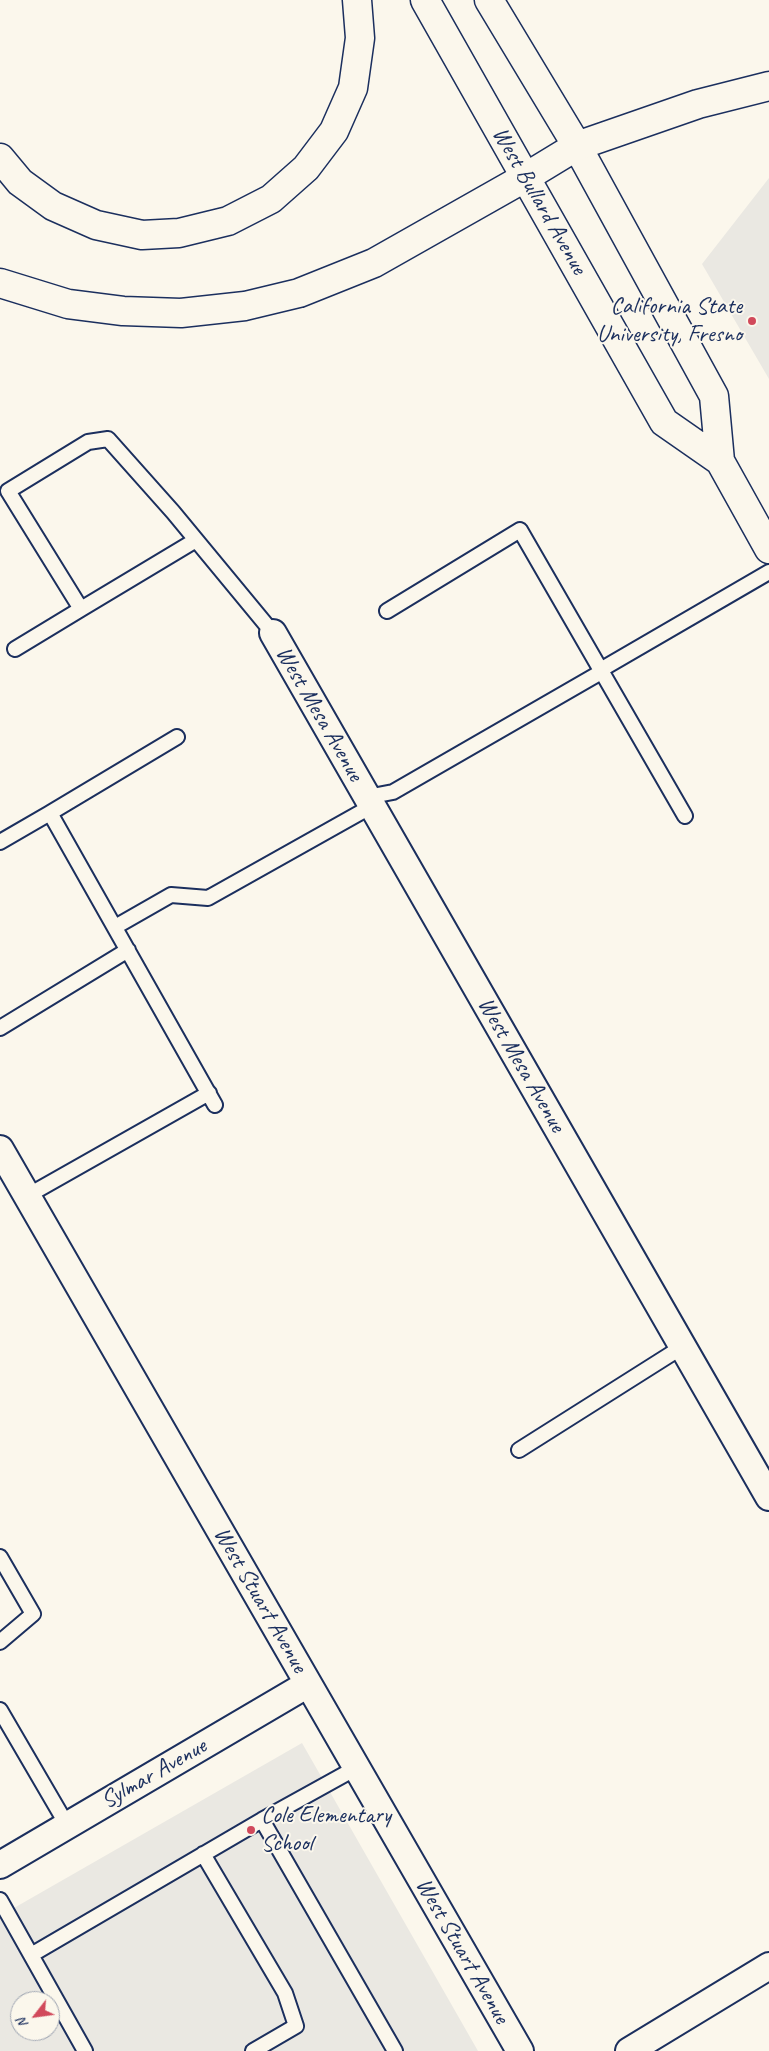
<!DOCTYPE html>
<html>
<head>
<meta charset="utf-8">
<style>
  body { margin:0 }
  #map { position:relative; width:769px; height:2051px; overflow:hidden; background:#fbf7ec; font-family:Caveat,sans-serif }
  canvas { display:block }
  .north { position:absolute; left:10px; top:1991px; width:50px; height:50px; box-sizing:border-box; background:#fbf7ec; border:1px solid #a1a7b3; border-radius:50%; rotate:240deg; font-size:14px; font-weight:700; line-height:20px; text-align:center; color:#1b2f5e }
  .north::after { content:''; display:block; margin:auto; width:18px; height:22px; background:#d1495b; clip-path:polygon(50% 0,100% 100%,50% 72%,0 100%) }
</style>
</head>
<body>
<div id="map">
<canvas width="769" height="2051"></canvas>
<div class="north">N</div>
</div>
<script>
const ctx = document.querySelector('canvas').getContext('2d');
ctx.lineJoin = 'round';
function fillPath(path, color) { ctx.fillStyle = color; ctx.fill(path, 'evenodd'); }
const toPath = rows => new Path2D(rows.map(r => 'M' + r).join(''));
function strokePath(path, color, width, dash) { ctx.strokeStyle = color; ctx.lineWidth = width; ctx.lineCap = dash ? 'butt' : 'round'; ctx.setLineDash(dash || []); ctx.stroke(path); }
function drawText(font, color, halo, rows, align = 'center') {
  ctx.font = font + ' Caveat,sans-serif'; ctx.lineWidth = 4; ctx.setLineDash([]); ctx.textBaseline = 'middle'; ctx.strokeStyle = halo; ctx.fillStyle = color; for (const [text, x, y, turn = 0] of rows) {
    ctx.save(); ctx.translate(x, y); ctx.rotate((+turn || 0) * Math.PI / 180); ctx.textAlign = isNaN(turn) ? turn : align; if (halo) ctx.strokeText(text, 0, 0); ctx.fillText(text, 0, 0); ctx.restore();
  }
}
fillPath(toPath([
  [769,178,769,379,702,264],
  [302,1743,478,2051,0,2051,0,1916],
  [20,2001,50,2001,50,2031,20,2031]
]), '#eae8e2');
const lane = toPath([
  [81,609,196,540],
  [387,611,520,530,685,816],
  [15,649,81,609,8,491,88,442,108,439,173,512,273,633],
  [602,669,769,572],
  [367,797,393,792,603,671],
  [50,813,177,737],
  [0,842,50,813,215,1105],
  [115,927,171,895,208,898,372,806],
  [0,1028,128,950],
  [27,1196,209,1093],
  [519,1450,682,1347],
  [0,1557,33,1614,0,1642],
  [0,1710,67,1825],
  [356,1768,262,1820,395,2051],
  [203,1854,285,1993,296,2026,253,2051],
  [0,1900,31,1955,262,1820],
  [31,1955,85,2051]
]);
const street = toPath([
  [273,633,769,1497],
  [0,1149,520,2051],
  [0,1865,308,1684],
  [629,2051,769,1966]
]);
const primary = toPath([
  [425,0,664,422,720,461],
  [489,0,577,146,714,396,720,461,769,549]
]);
const highway = toPath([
  [0,158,20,182,53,206,96,225,142,235,179,233,228,221,271,199,306,168,334,131,353,88,360,38,357,0],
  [0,283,68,304,123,311,181,313,245,306,299,293,374,263,526,177,577,146,698,104,769,86]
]);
strokePath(lane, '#1b2f5e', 18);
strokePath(street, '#1b2f5e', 30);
strokePath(primary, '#1b2f5e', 31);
strokePath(highway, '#1b2f5e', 31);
strokePath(lane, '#fbf7ec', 14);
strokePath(street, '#fbf7ec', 26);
strokePath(primary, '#fbf7ec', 28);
strokePath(highway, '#fbf7ec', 28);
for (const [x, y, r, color] of [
  [752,321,5,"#d1495b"],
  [251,1830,5,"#d1495b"]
]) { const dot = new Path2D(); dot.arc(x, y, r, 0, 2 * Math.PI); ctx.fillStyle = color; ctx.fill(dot); strokePath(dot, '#fbf7ec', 2); }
drawText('24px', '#1b2f5e', '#fbf7ec', [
  ["West Bullard Avenue",539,201,60],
  ["West Mesa Avenue",319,714,60],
  ["West Mesa Avenue",521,1065,60],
  ["West Stuart Avenue",260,1600,60],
  ["Sylmar Avenue",154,1774,-30],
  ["West Stuart Avenue",462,1951,60]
]);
drawText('24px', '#1b2f5e', '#fbf7ec', [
  ["California State",742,307],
  ["University, Fresno",742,335],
  ["Cole Elementary",261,1816,"left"],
  ["School",261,1844,"left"]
], 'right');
</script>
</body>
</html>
